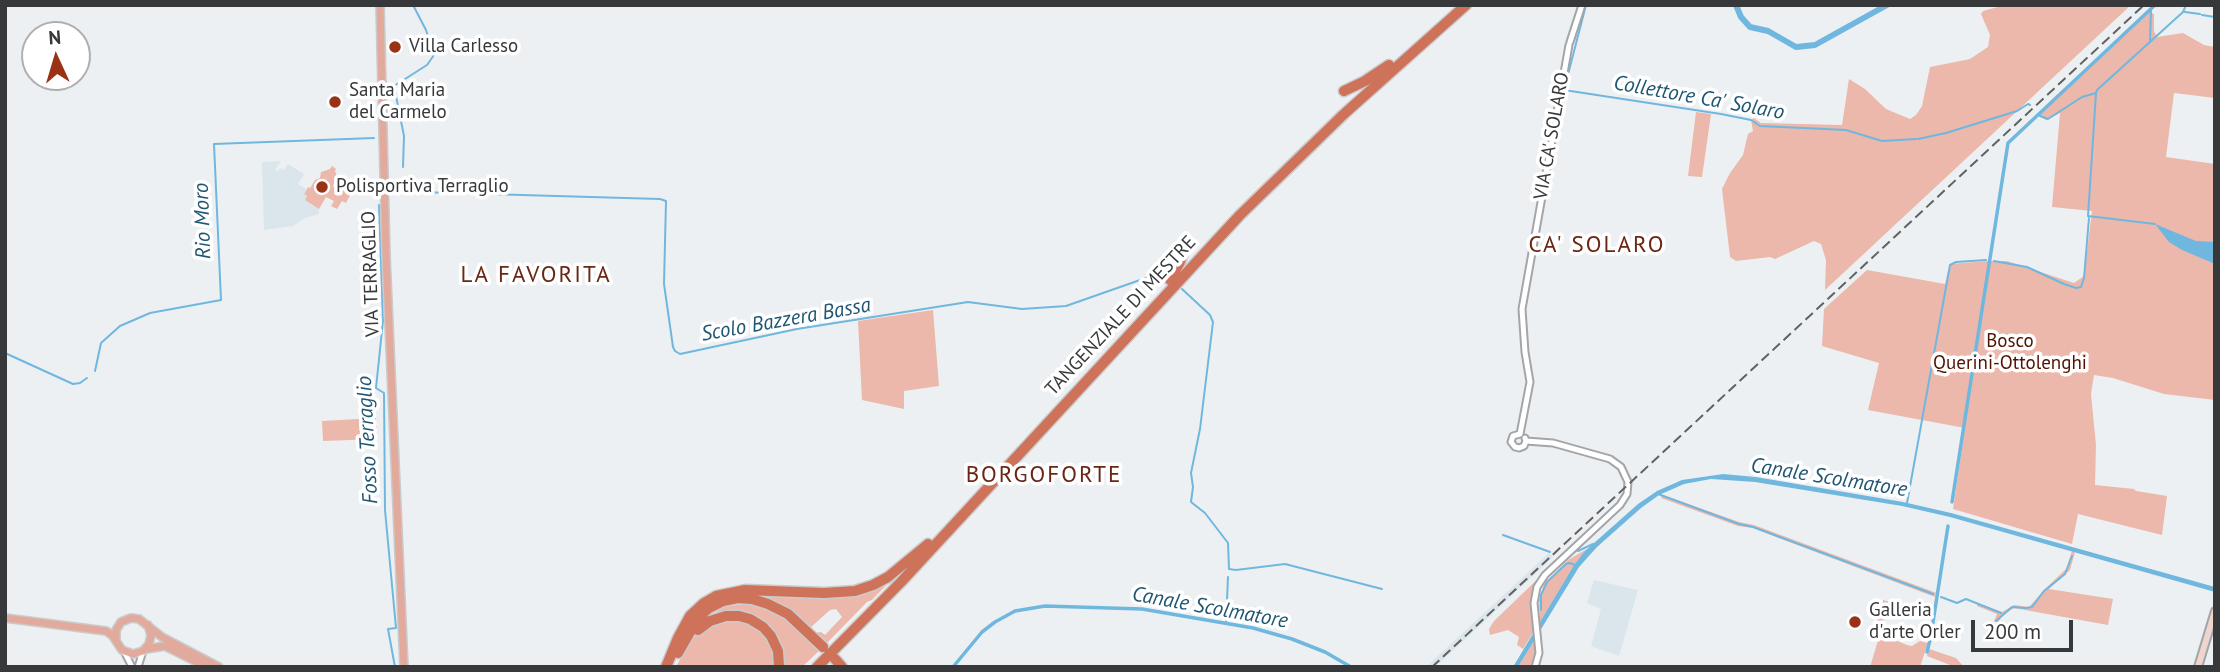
<!DOCTYPE html>
<html>
<head>
<meta charset="utf-8">
<style>
  body { margin:0 }
  #map { position:relative; width:2220px; height:672px; overflow:hidden; background:#edf0f2; font-family:"PT Sans",sans-serif }
  canvas { display:block }
  .frame { position:absolute; inset:0; border:7px solid #373839; pointer-events:none }
  .north { position:absolute; left:21px; top:21px; width:70px; height:70px; box-sizing:border-box; background:#fff; border:2px solid #afafb0; border-radius:50%; rotate:356deg; font-size:19px; font-weight:700; line-height:28px; text-align:center; color:#373839 }
  .north::after { content:''; display:block; margin:auto; width:24px; height:32px; background:#9a3216; clip-path:polygon(50% 0,100% 100%,50% 72%,0 100%) }
  .scale { position:absolute; left:1971px; top:620px; width:102px; height:32px; box-sizing:border-box; border:4px solid #373839; border-top:0; padding-left:9px; font-size:21px; line-height:24px; white-space:nowrap; color:#373839; -webkit-text-stroke:5px #fff; paint-order:stroke }
</style>
</head>
<body>
<div id="map">
<canvas width="2220" height="672"></canvas>
<div class="frame"></div>
<div class="north">N</div>
<div class="scale">200 m</div>
</div>
<script>
const ctx = document.querySelector('canvas').getContext('2d');
ctx.lineJoin = 'round';
function fillPath(path, color) { ctx.fillStyle = color; ctx.fill(path, 'evenodd'); }
const toPath = rows => new Path2D(rows.map(r => 'M' + r).join(''));
function strokePath(path, color, width, dash) { ctx.strokeStyle = color; ctx.lineWidth = width; ctx.lineCap = dash ? 'butt' : 'round'; ctx.setLineDash(dash || []); ctx.stroke(path); }
function drawText(font, color, halo, rows, align = 'center') {
  ctx.font = font + ' "PT Sans",sans-serif'; ctx.lineWidth = 7; ctx.setLineDash([]); ctx.textBaseline = 'middle'; ctx.strokeStyle = halo; ctx.fillStyle = color; for (const [text, x, y, turn = 0] of rows) {
    ctx.save(); ctx.translate(x, y); ctx.rotate((+turn || 0) * Math.PI / 180); ctx.textAlign = isNaN(turn) ? turn : align; if (halo) ctx.strokeText(text, 0, 0); ctx.fillText(text, 0, 0); ctx.restore();
  }
}
fillPath(toPath([
  [281,161,275,170,278,172,280,168,284,170,288,164,304,174,298,184,306,189,304,193,307,196,305,200,319,209,319,214,305,218,293,226,264,230,262,162],
  [1549,553,1553,557,1458,646,1435,667,1426,667],
  [1594,580,1638,590,1619,656,1591,646,1601,609,1587,603]
]), '#dbe5ec');
fillPath(toPath([
  [2005,5,2131,5,1825,290,1826,260,1821,244,1814,241,1775,259,1770,257,1736,261,1730,257,1722,189,1730,173,1743,155,1748,134,1753,131,1751,120,1754,118,1761,123,1842,125,1849,79,1865,89,1886,109,1910,119,1916,115,1922,106,1930,67,1970,59,1988,47,1990,35,1981,14,1983,11],
  [2149,12,2154,14,2154,31,2157,37,2183,33,2204,45,2215,47,2215,98,2174,93,2166,157,2215,164,2215,400,2164,394,2113,378,2094,375,2091,394,2096,445,2095,485,2134,489,2136,491,2167,496,2162,535,2078,514,2072,544,1953,509,1965,428,1868,410,1879,363,1822,346,1824,309,1867,270,1945,284,1950,264,1988,261,2007,261,2074,283,2084,276,2092,211,2052,207,2060,113,2046,120,2038,115],
  [1696,112,1711,114,1702,177,1688,176],
  [332,166,336,169,335,171,337,176,333,186,341,191,347,181,352,183,347,192,350,195,346,203,342,201,337,209,331,206,334,201,326,197,319,209,305,200,307,196,304,194,308,187,310,188,315,180,320,178,321,172,330,169],
  [933,310,939,386,904,391,904,409,862,400,858,321],
  [376,418,377,439,323,441,322,421],
  [1663,495,1739,522,1754,525,1934,592,1936,593,1935,597,1776,537,1753,528,1738,526,1661,498],
  [1587,549,1574,565,1540,622,1539,599,1544,584,1568,560],
  [2072,551,2075,552,2070,570,2049,589,2113,599,2108,625,2014,608,2003,615,1998,622,1994,621,1997,614,1977,606,1978,603,2002,612,2014,605,2029,607,2044,590,2066,569],
  [1545,572,1533,592,1532,610,1534,631,1523,649,1517,645,1519,637,1508,630,1490,635,1489,629,1494,621],
  [890,581,872,600,867,602,825,645,815,633,821,632,825,635,842,617,836,609,830,610,810,628,749,597,732,593,820,594],
  [1883,600,1890,602,1882,628,1875,626],
  [743,604,763,607,778,614,789,622,820,650,802,667,781,667,780,650,749,616,705,619,724,607],
  [739,617,769,634,778,667,676,667,687,646,704,626],
  [1880,634,1907,645,1912,646,1920,641,1928,643,1920,667,1870,667],
  [1535,639,1535,654,1531,667,1518,667],
  [1929,649,1956,658,1964,667,1955,667,1927,656]
]), '#ebb8ab');
fillPath(toPath([
  [2155,224,2196,241,2215,242,2215,264,2182,250,2169,242],
  [1723,474,1756,477,1903,502,1951,513,2215,587,2215,592,1950,517,1902,506,1755,482,1711,479,1684,484,1659,495,1641,508,1597,547,1579,567,1518,667,1513,667,1574,565,1585,551,1638,504,1657,491,1682,480]
]), '#70b7df');
strokePath(toPath([
  [1586,5,1564,90,1721,114,1751,120,1760,126,1846,130,1882,141,1916,139],
  [2185,12,2200,14],
  [2202,15,2215,17],
  [2150,42,2151,9],
  [385,77,385,84,393,85],
  [2040,116,2048,119,2082,97,2096,93],
  [1918,139,1946,133,2017,111,2028,104,2030,105],
  [403,167,404,136,394,86,427,65,434,55,426,30,413,5],
  [418,192,660,199,666,201,664,284,673,347,675,351,680,354,797,329,968,302,1022,309,1066,306,1160,273,1167,275],
  [379,205,383,321,376,388,384,393,385,510,396,628,388,629,395,667],
  [2155,224,2088,216,2096,93,2097,90,2183,12,2186,5],
  [1994,261,2027,267,2064,284,2076,288,2081,287,2084,278,2089,218],
  [1182,289,1210,315,1213,322,1200,429,1191,473,1193,487,1191,502,1205,513,1228,543,1229,569,1236,570,1285,564,1382,589],
  [5,353,73,384,80,383,87,378],
  [95,371,101,343,120,326,150,313,221,300,214,144,374,138],
  [1658,494,1739,524,1753,527,1933,594],
  [1907,503,1950,265,1956,262,1986,260],
  [1503,535,1550,552],
  [1578,551,1593,544],
  [1941,597,1957,603,1966,599,2001,613],
  [1541,610,1541,595,1547,582,1566,564,1570,563,1575,565],
  [1996,621,2012,607,2026,608,2032,607,2044,591,2065,574,2072,556],
  [1226,623,1228,577]
]), '#70b7df', 2);
strokePath(toPath([
  [1952,502,2008,143,2155,5],
  [1931,635,1948,526],
  [1927,652,1930,640],
  [953,667,982,632,995,622,1015,611,1045,606,1142,609,1253,628,1292,639,1325,652,1351,667]
]), '#70b7df', 3.5);
strokePath(toPath([
  [1736,5,1741,17,1750,27,1768,31,1796,47,1815,45,1887,5]
]), '#70b7df', 6);
const tertiary = toPath([
  [1570,42,1582,5],
  [1525,438,1526,441,1553,443,1610,459,1621,467,1628,482,1627,494,1620,505,1545,575,1537,587,1534,603,1539,653,1535,667],
  [1526,441,1524,446,1519,448,1515,447,1511,442,1513,436,1520,434,1530,382,1525,352,1522,309,1569,45],
  [124,651,132,667],
  [138,667,143,651]
]);
const secondary = toPath([
  [2198,667,2215,611]
]);
const primary = toPath([
  [380,5,386,256,404,667],
  [5,618,106,631,112,635,122,650,133,654,143,651,149,644,151,635,148,625],
  [116,640,116,630,121,622,131,618,139,619,162,637,219,667],
  [146,649,165,646,207,667]
]);
const motorway = toPath([
  [1344,91,1365,81,1389,65],
  [1170,280,1180,262,1184,250],
  [695,620,709,608,723,601,738,598,752,599,768,604,788,614,823,647],
  [698,630,710,621,726,616,739,616,750,619,763,627,771,636,778,651,779,667],
  [678,653,690,632,703,618],
  [835,659,842,667],
  [666,667,678,638,690,616,704,603,716,596,745,590,824,593,855,591,873,585,888,577,928,544],
  [817,667,901,582,1240,215,1344,114,1466,5]
]);
strokePath(tertiary, '#a3a6a8', 9);
strokePath(secondary, '#a3a6a8', 10);
strokePath(primary, '#cbcbcc', 10);
strokePath(motorway, '#cbcbcc', 13);
strokePath(tertiary, '#fff', 5);
strokePath(secondary, '#f0d5ce', 6);
strokePath(primary, '#e2aa9c', 7);
strokePath(motorway, '#ce725a', 10);
strokePath(toPath([
  [1432,667,2144,5]
]), '#5f6162', 2, [10, 5]);
for (const [x, y, r, color] of [
  [395,47,7,"#9a3216"],
  [335,102,7,"#9a3216"],
  [322,187,7,"#9a3216"],
  [1855,622,7,"#9a3216"]
]) { const dot = new Path2D(); dot.arc(x, y, r, 0, 2 * Math.PI); ctx.fillStyle = color; ctx.fill(dot); strokePath(dot, '#fff', 2.5); }
drawText('19px', '#373839', '#fff', [
  ["Villa Carlesso",409,47],
  ["Santa Maria",349,91],
  ["del Carmelo",349,113],
  ["Polisportiva Terraglio",336,187],
  ["Galleria",1869,611],
  ["d'arte Orler",1869,633]
], 'left');
drawText('19px', '#373839', '#fff', [
  ["VIA CA' SOLARO",1552,136,-80],
  ["VIA TERRAGLIO",371,274,-92],
  ["TANGENZIALE DI MESTRE",1121,316,-47]
]);
drawText('19px', '#521202', '#fff', [
  ["Bosco",2010,342],
  ["Querini-Ottolenghi",2010,364]
]);
drawText('italic 21px', '#1f5672', '#fff', [
  ["Collettore Ca' Solaro",1699,98,10],
  ["Rio Moro",203,221,-92],
  ["Scolo Bazzera Bassa",786,320,-10],
  ["Fosso Terraglio",368,440,-93],
  ["Canale Scolmatore",1829,478,9],
  ["Canale Scolmatore",1210,608,10]
]);
ctx.letterSpacing = '2px';
drawText('23px', '#692615', '#fff', [
  ["CA' SOLARO",1597,245],
  ["LA FAVORITA",536,275],
  ["BORGOFORTE",1044,475]
]);
ctx.letterSpacing = '0px';
</script>
</body>
</html>
